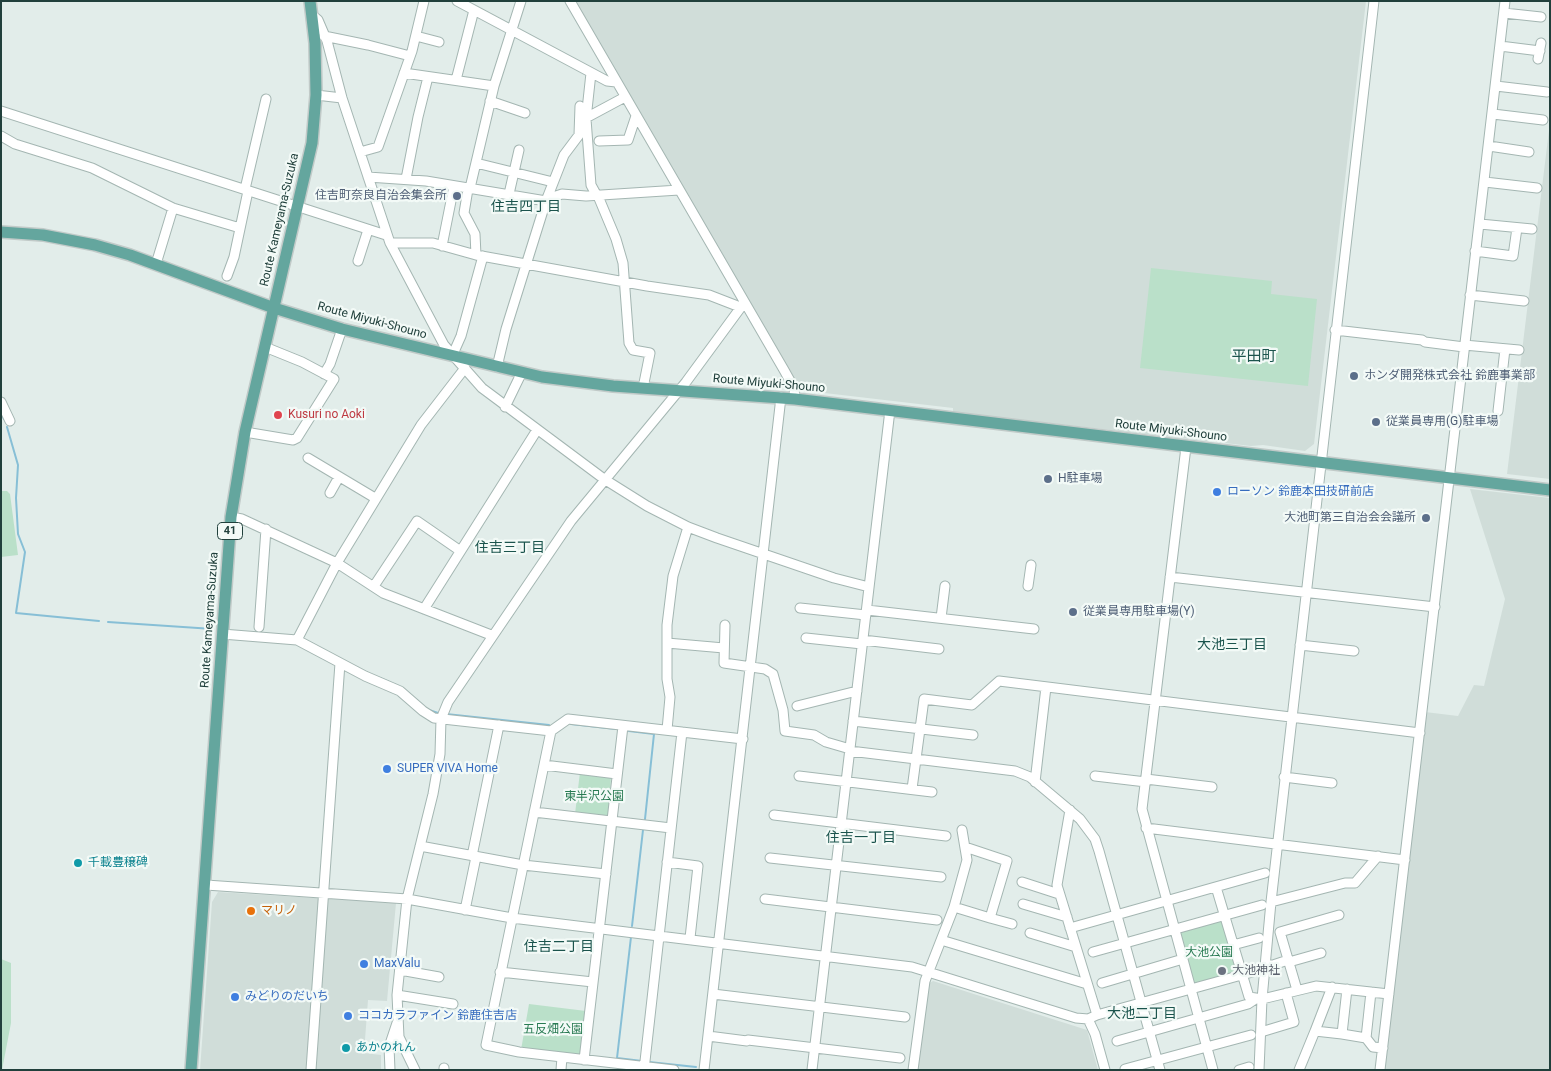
<!DOCTYPE html>
<html>
<head>
<meta charset="utf-8">
<style>
  body { margin:0 }
  #map { position:relative; width:1551px; height:1071px; overflow:hidden; background:#e2edea; font-family:Roboto,sans-serif }
  canvas { display:block }
  .frame { position:absolute; inset:0; border:2px solid #21403c; pointer-events:none }
</style>
</head>
<body>
<div id="map">
<canvas width="1551" height="1071"></canvas>
<div class="frame"></div>
</div>
<script>
const ctx = document.querySelector('canvas').getContext('2d');
ctx.lineJoin = 'round';
function fillPath(path, color) { ctx.fillStyle = color; ctx.fill(path, 'evenodd'); }
const toPath = rows => new Path2D(rows.map(r => 'M' + r).join(''));
function strokePath(path, color, width, dash) { ctx.strokeStyle = color; ctx.lineWidth = width; ctx.lineCap = dash ? 'butt' : 'round'; ctx.setLineDash(dash || []); ctx.stroke(path); }
function drawText(font, color, halo, rows, align = 'center') {
  ctx.font = font + ' Roboto,"Noto Sans JP",sans-serif'; ctx.lineWidth = 4.5; ctx.setLineDash([]); ctx.textBaseline = 'middle'; ctx.strokeStyle = halo; ctx.fillStyle = color; for (const [text, x, y, turn = 0] of rows) {
    ctx.save(); ctx.translate(x, y); ctx.rotate((+turn || 0) * Math.PI / 180); ctx.textAlign = isNaN(turn) ? turn : align; if (halo) ctx.strokeText(text, 0, 0); ctx.fillText(text, 0, 0); ctx.restore();
  }
}
fillPath(toPath([
  [575,1,1366,1,1314,444,1305,451,1263,445,1251,446,953,412,953,408,799,390],
  [1550,122,1550,479,1507,474],
  [1470,489,1550,498,1550,1070,1383,1070,1425,712,1458,716,1474,685,1484,686,1505,599],
  [218,892,396,903,387,1001,368,1000,364,1053,381,1055,381,1070,200,1070,212,902],
  [933,981,1087,1030,1098,1070,917,1070,928,984]
]), '#d0ddd9');
fillPath(toPath([
  [1151,268,1272,281,1271,294,1317,299,1308,386,1140,368],
  [1,491,7,491,10,494,18,555,1,557],
  [580,772,611,776,609,815,605,818,575,814],
  [1221,918,1239,972,1194,986,1179,933,1181,931],
  [1,959,11,963,11,1023,2,1070],
  [529,1004,586,1011,580,1055,521,1050]
]), '#bae0c9');
strokePath(toPath([
  [1,413,4,419],
  [7,427,18,465,16,498,18,534,25,552,16,613,99,621],
  [108,622,213,629],
  [377,677,389,682],
  [429,710,438,713],
  [446,714,549,725],
  [571,724,616,729],
  [629,731,654,734,645,819],
  [632,926,643,830],
  [631,937,617,1058,642,1061],
  [649,1062,696,1067]
]), '#87bfd6', 2);
const minor = toPath([
  [457,1,607,81,616,82],
  [570,1,784,370,794,388,795,399],
  [1504,13,1541,17],
  [311,14,318,20,327,41,342,98,390,243,444,345,482,388,604,479,647,506,688,527,717,538,834,578,869,587],
  [324,36,368,45,410,56],
  [416,36,439,42],
  [1500,46,1540,51],
  [1538,59,1541,43],
  [404,73,494,86],
  [591,73,586,119,591,185,597,196],
  [456,80,474,10],
  [1496,86,1547,92],
  [316,95,342,98],
  [490,101,525,113],
  [1,111,386,235],
  [1493,114,1543,120],
  [584,119,625,97],
  [1,136,15,144,92,168,173,208,240,228],
  [599,141,628,140,636,116],
  [1489,146,1529,152],
  [360,152,378,147,412,51,424,1],
  [476,163,553,182],
  [368,177,426,181,546,201],
  [406,179,418,117,428,77],
  [1485,182,1537,188],
  [470,188,494,86,521,1],
  [245,189,266,99],
  [468,189,464,213,475,234,476,255],
  [509,194,519,150],
  [598,196,616,239,623,263,629,343,633,350,650,353,643,388],
  [547,199,562,194,586,196,679,190],
  [1480,224,1532,229],
  [390,243,433,243,476,255,647,286,709,295,740,307],
  [442,246,454,186],
  [1475,251,1513,256,1517,228],
  [358,261,368,230],
  [156,264,173,208],
  [227,276,234,257,248,191],
  [1470,295,1524,301],
  [1335,330,1422,340,1425,342,1464,347],
  [1464,345,1519,350],
  [453,354,461,336,483,256],
  [497,367,506,329,546,201,564,155,579,135,580,106],
  [465,368,421,425,337,563,383,593,491,635],
  [324,374,330,364,342,329],
  [1,402,10,421],
  [505,407,522,372],
  [1498,411,1505,349],
  [245,432,293,440,297,438,334,379,302,362,265,347],
  [1186,447,1142,809,1213,1070],
  [308,458,375,498],
  [330,493,339,477],
  [231,517,242,519,337,563,297,640],
  [1170,577,1435,607],
  [374,586,417,521,459,550],
  [1028,586,1031,565],
  [800,608,866,615],
  [424,609,537,430],
  [867,610,1034,629],
  [941,618,945,586],
  [725,625,724,663,765,669,773,674,783,710,785,731,814,735,826,742,850,749],
  [259,627,266,529],
  [222,634,297,640,365,676,400,691,423,711,434,718,551,731,568,719,743,739],
  [806,638,862,644],
  [863,640,939,649],
  [667,643,724,648],
  [1300,645,1354,651],
  [797,706,857,691],
  [853,721,973,735],
  [667,730,670,697,667,679,667,625,673,576,688,527],
  [551,731,486,1045,519,1052,674,1070],
  [850,751,1015,771,1030,777,1080,819,1095,839,1099,851,1160,1070],
  [544,765,617,774],
  [799,776,932,792],
  [1095,776,1146,782],
  [1284,777,1332,783],
  [1146,779,1212,787],
  [1035,782,1046,687],
  [912,789,924,699,972,705,999,681,1420,733],
  [534,812,671,828],
  [774,815,946,836],
  [1146,828,1405,860],
  [420,846,523,865,606,874],
  [472,856,499,725],
  [770,858,941,877],
  [667,862,698,866,690,938],
  [1022,882,1059,894],
  [206,885,407,899,512,918,912,967,1076,1018,1088,1019,1097,1015,1057,885,1070,810],
  [1216,887,1249,997,1262,999,1316,986,1389,994],
  [765,899,937,920],
  [1271,902,1345,883,1355,883,1378,856],
  [1023,904,1067,917],
  [954,907,990,918,1007,861,965,847],
  [465,910,476,857],
  [990,918,1012,924],
  [1070,928,1265,873],
  [1030,933,1076,947],
  [941,940,1087,984],
  [1233,945,1259,938],
  [1093,952,1262,905],
  [1289,962,1321,953],
  [1265,965,1273,965,1288,960],
  [400,970,439,977],
  [500,972,593,982],
  [1102,983,1183,959],
  [1332,987,1315,1031,1342,1034],
  [1347,989,1342,1034,1366,1038],
  [1297,990,1280,932,1339,915],
  [1371,992,1366,1038,1373,1047,1383,1048],
  [713,994,905,1017],
  [397,995,453,1004],
  [1097,1015,1256,971],
  [1088,1019,1095,1034,1105,1070],
  [1261,1032,1294,1022,1286,993],
  [708,1036,747,1041],
  [748,1040,900,1058],
  [1117,1041,1248,1004,1254,1000],
  [584,1060,623,726],
  [444,1068,444,1070],
  [1125,1069,1251,1035],
  [311,1070,340,663],
  [390,1070,389,1047,397,1023],
  [415,1070,399,1037,397,995,407,899,433,794,440,754,441,719,448,702,571,521,686,382,744,303],
  [561,1070,562,1057],
  [644,1070,682,732],
  [704,1070,781,397],
  [812,1070,890,410],
  [913,1070,925,981,954,907,967,860,962,830],
  [1239,1070,1249,1067],
  [1259,1070,1262,999,1271,902,1374,1],
  [1299,1070,1315,1031],
  [1380,1070,1505,1]
]);
const major = toPath([
  [1,232,43,235,95,245,130,255,274,308,342,329,542,377,613,386,795,399,1550,490],
  [191,1070,231,517,245,432,312,143,316,95,315,43,310,1]
]);
strokePath(minor, '#a4b6b2', 11);
strokePath(major, '#c1cac8', 14);
strokePath(minor, '#fff', 9);
strokePath(major, '#64a69e', 11);
for (const [x, y, r, color] of [
  [457,196,5,"#5c6f8a"],
  [1354,376,5,"#5c6f8a"],
  [278,415,5,"#e0444e"],
  [1376,422,5,"#5c6f8a"],
  [1048,479,5,"#5c6f8a"],
  [1217,492,5,"#3f7fe0"],
  [1426,518,5,"#5c6f8a"],
  [1073,612,5,"#5c6f8a"],
  [387,769,5,"#3f7fe0"],
  [78,863,5,"#0f9aa8"],
  [251,911,5,"#e8710a"],
  [364,964,5,"#3f7fe0"],
  [1222,971,5,"#6b7280"],
  [235,997,5,"#3f7fe0"],
  [348,1016,5,"#3f7fe0"],
  [346,1048,5,"#0f9aa8"]
]) { const dot = new Path2D(); dot.arc(x, y, r, 0, 2 * Math.PI); ctx.fillStyle = color; ctx.fill(dot); strokePath(dot, '#f3faf7', 2); }
for (const [x, y, w] of [
  [230,531,25]
]) { const box = new Path2D(); box.roundRect(x - w / 2, y - 8.5, w, 17, 4); ctx.fillStyle = '#f3faf7'; ctx.fill(box); strokePath(box, '#21403c', 1); }
drawText('bold 11px', '#21403c', null, [
  ["41",230,531]
]);
drawText('12px', '#4e5e75', '#f3faf7', [
  ["住吉町奈良自治会集会所",447,196,"right"],
  ["ホンダ開発株式会社 鈴鹿事業部",1364,376],
  ["従業員専用(G)駐車場",1386,422],
  ["H駐車場",1058,479],
  ["大池町第三自治会会議所",1416,518,"right"],
  ["従業員専用駐車場(Y)",1083,612]
], 'left');
drawText('12px', '#21403c', '#f3faf7', [
  ["Route Kameyama-Suzuka",280,220,-77],
  ["Route Miyuki-Shouno",372,321,15],
  ["Route Miyuki-Shouno",769,384,5],
  ["Route Miyuki-Shouno",1171,431,7],
  ["Route Kameyama-Suzuka",210,620,-86]
]);
drawText('12px', '#be3a42', '#f3faf7', [
  ["Kusuri no Aoki",288,415]
], 'left');
drawText('12px', '#366cbe', '#f3faf7', [
  ["ローソン 鈴鹿本田技研前店",1227,492],
  ["SUPER VIVA Home",397,769],
  ["MaxValu",374,964],
  ["みどりのだいち",245,997],
  ["ココカラファイン 鈴鹿住吉店",358,1016]
], 'left');
drawText('12px', '#287a52', '#f3faf7', [
  ["東半沢公園",594,797],
  ["大池公園",1209,953],
  ["五反畑公園",553,1030]
]);
drawText('12px', '#0d838f', '#f3faf7', [
  ["千載豊穣碑",88,863],
  ["あかのれん",356,1048]
], 'left');
drawText('12px', '#c56008', '#f3faf7', [
  ["マリノ",261,911]
], 'left');
drawText('12px', '#5b616d', '#f3faf7', [
  ["大池神社",1232,971]
], 'left');
drawText('14px', '#1b544d', '#f3faf7', [
  ["住吉四丁目",526,207],
  ["住吉三丁目",510,548],
  ["大池三丁目",1232,645],
  ["住吉一丁目",861,838],
  ["住吉二丁目",559,947],
  ["大池二丁目",1142,1014]
]);
drawText('15px', '#1b544d', '#f3faf7', [
  ["平田町",1254,357]
]);
</script>
</body>
</html>
